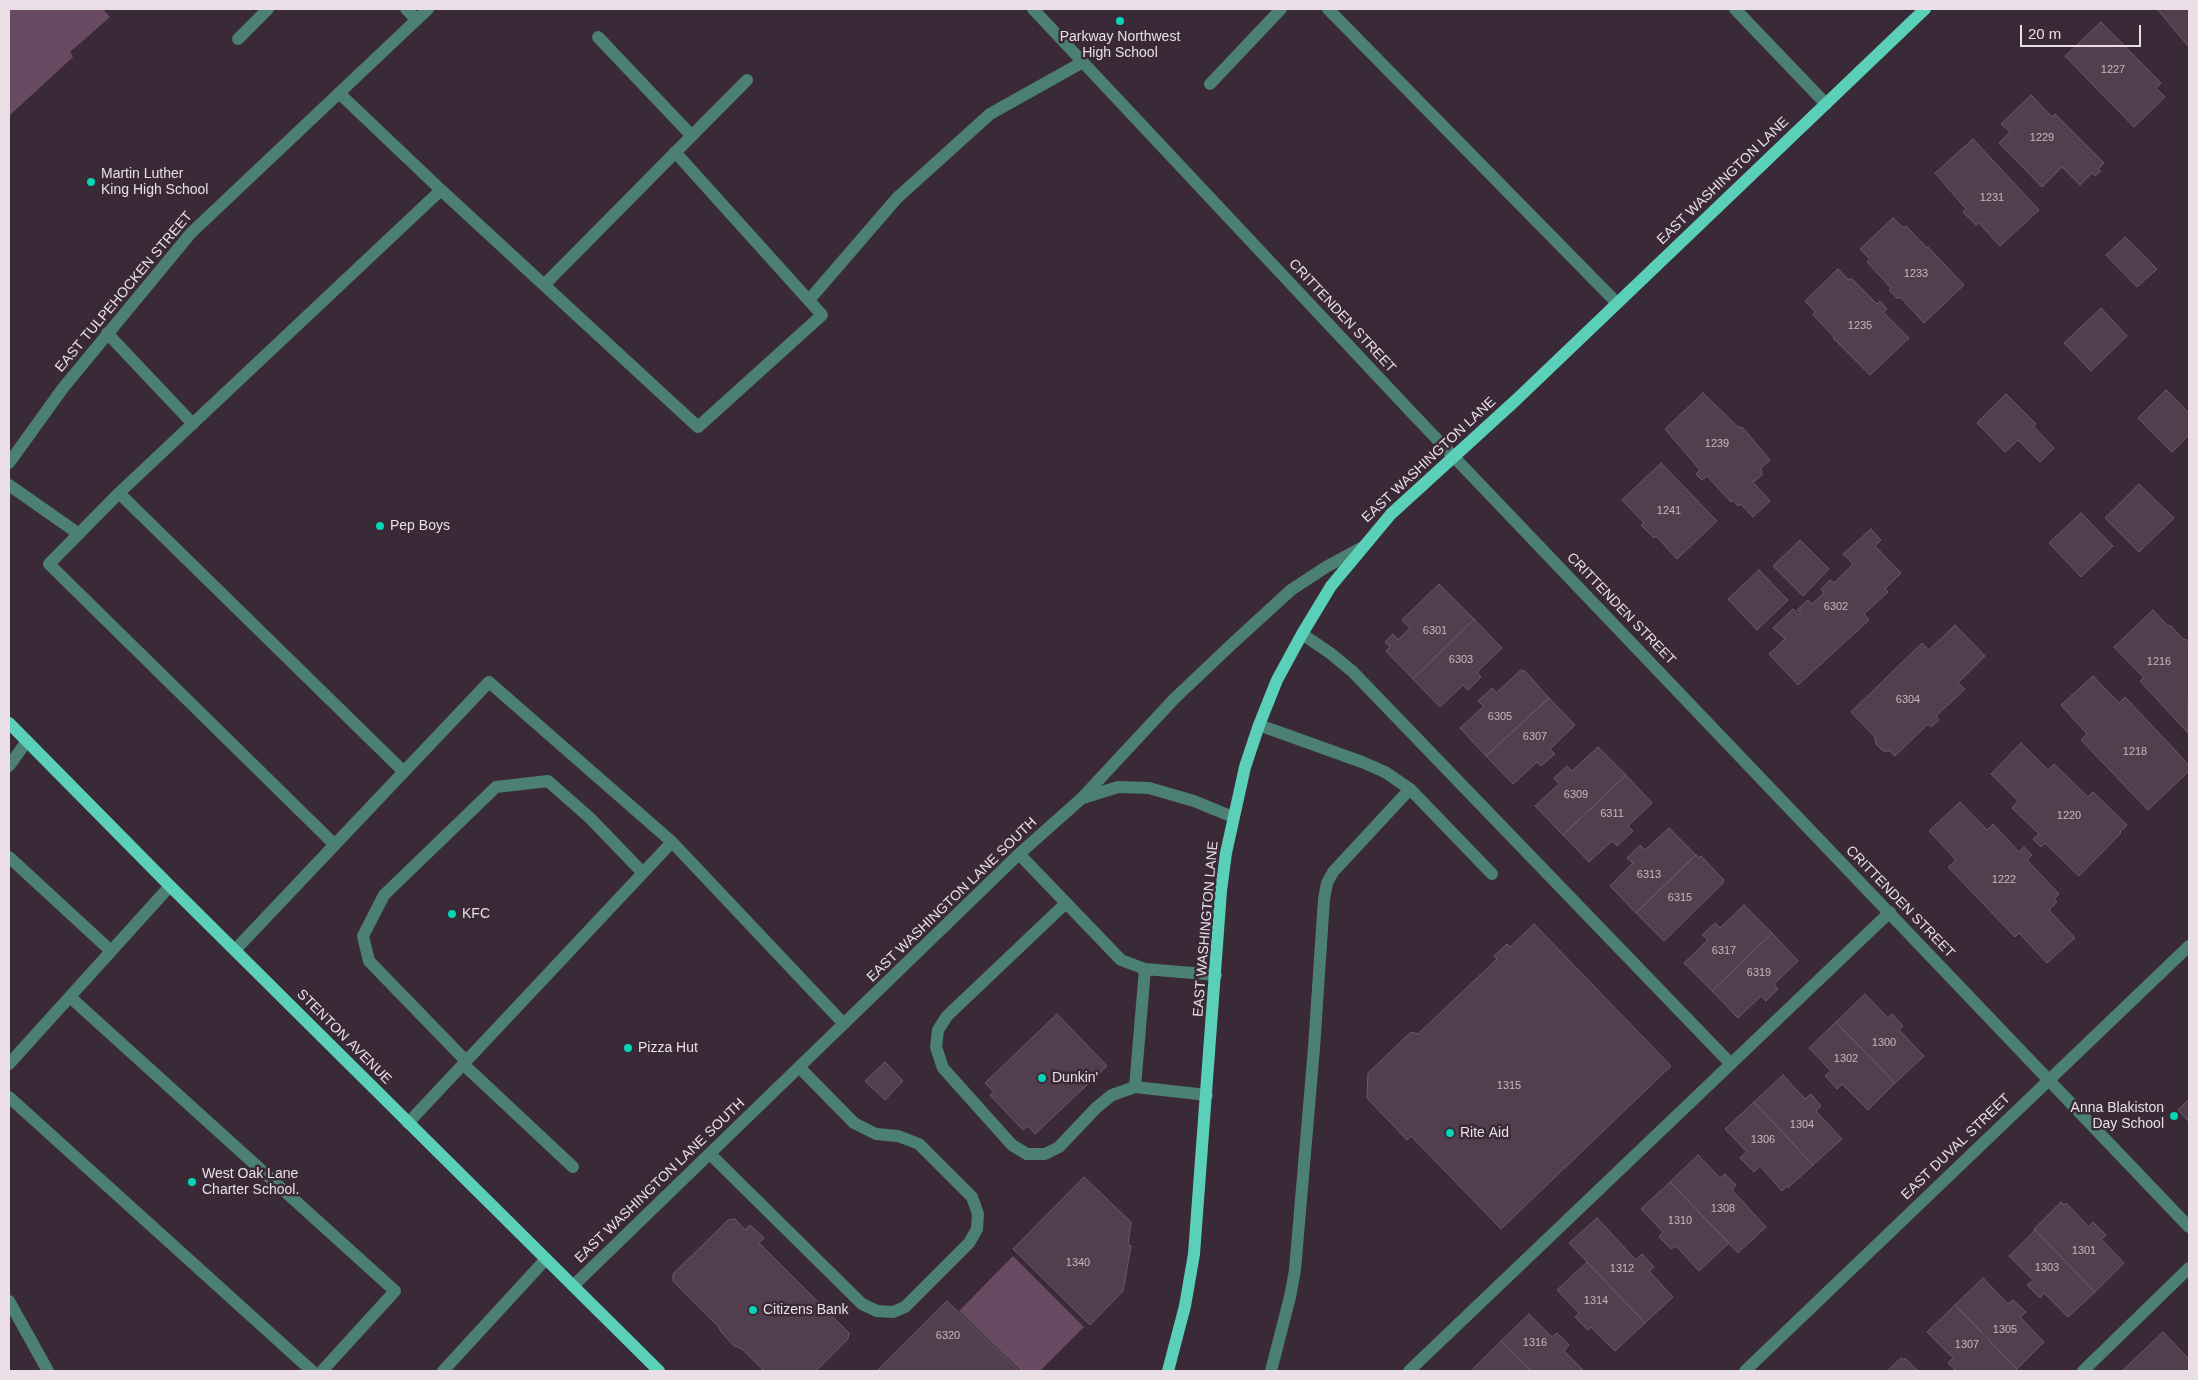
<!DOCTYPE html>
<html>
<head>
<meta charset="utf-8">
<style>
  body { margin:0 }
  #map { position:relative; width:2198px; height:1380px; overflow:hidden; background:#3a2a37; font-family:Arial,sans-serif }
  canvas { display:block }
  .frame { position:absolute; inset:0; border:10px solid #eadfe7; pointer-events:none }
  .scale { position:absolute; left:2020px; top:25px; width:121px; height:22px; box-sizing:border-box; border:2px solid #eadfe7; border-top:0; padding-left:6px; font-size:15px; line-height:18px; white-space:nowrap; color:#eadfe7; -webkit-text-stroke:4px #3a2a37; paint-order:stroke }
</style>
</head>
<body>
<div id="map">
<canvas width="2198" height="1380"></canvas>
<div class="frame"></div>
<div class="scale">20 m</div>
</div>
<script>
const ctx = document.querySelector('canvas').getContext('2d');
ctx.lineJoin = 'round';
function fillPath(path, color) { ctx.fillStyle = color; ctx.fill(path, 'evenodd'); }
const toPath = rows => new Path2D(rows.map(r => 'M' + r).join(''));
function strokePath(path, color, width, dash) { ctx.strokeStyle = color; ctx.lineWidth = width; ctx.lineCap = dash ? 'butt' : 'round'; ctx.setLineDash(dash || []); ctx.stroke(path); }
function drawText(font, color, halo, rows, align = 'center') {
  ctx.font = font + ' Arial,sans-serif'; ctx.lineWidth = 5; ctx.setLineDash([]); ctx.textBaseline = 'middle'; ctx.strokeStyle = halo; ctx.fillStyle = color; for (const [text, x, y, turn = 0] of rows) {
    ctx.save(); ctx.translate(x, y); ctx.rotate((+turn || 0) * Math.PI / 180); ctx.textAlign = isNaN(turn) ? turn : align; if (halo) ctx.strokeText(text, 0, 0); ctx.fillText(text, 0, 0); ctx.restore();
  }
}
fillPath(toPath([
  [9,9,103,9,110,17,70,52,73,57,9,116],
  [1013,1256,1084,1327,1040,1371,1021,1371,959,1311]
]), '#684b62');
const building = toPath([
  [2157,9,2189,9,2189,47,2157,9],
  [2101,22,2161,83,2156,88,2165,97,2134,127,2065,56,2101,22],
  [2031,95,2052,117,2055,114,2104,163,2098,169,2101,171,2095,176,2092,173,2080,185,2062,167,2042,187,1999,143,2010,132,2001,124,2031,95],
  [1973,139,2039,210,2000,246,1979,223,1976,225,1963,212,1966,209,1935,173,1973,139],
  [1893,218,1904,228,1906,226,1927,248,1928,247,1964,285,1924,323,1900,297,1898,299,1889,290,1891,288,1867,262,1870,259,1860,249,1893,218],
  [2125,237,2157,269,2137,287,2106,255,2125,237],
  [1838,269,1849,280,1851,278,1877,304,1880,301,1887,309,1883,312,1909,338,1870,375,1833,338,1834,337,1813,315,1815,312,1805,301,1838,269],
  [2101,308,2127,336,2091,371,2064,343,2101,308],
  [2166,390,2189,413,2189,435,2172,452,2138,418,2166,390],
  [1703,393,1738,427,1743,428,1770,460,1761,468,1762,475,1755,481,1752,481,1770,501,1753,517,1741,504,1738,506,1733,500,1731,502,1707,476,1702,480,1696,474,1700,470,1665,429,1703,393],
  [2006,394,2036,424,2033,426,2054,448,2040,462,2018,440,2005,452,1977,423,2006,394],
  [1661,463,1717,521,1677,559,1656,536,1654,538,1641,525,1644,523,1622,500,1661,463],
  [2139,484,2174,518,2139,552,2105,518,2139,484],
  [2081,513,2113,546,2081,577,2049,543,2081,513],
  [1871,529,1881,540,1875,546,1901,573,1885,589,1888,592,1864,614,1869,620,1798,685,1769,654,1785,639,1773,628,1793,609,1799,615,1801,614,1797,610,1808,600,1812,604,1824,593,1821,589,1830,580,1834,583,1853,564,1843,554,1871,529],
  [1800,540,1829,569,1803,596,1773,566,1800,540],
  [1759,570,1788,600,1757,630,1728,599,1759,570],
  [1439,584,1474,619,1413,679,1386,651,1390,647,1385,642,1393,634,1398,640,1410,628,1402,620,1439,584],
  [2153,610,2168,626,2170,625,2184,640,2186,639,2189,643,2188,733,2140,681,2144,678,2114,647,2153,610],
  [1474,619,1502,648,1477,672,1481,677,1468,690,1463,685,1440,707,1413,679,1474,619],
  [1955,625,1985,656,1958,683,1965,689,1936,716,1939,720,1931,727,1928,724,1895,756,1890,751,1883,751,1876,744,1875,737,1851,712,1922,643,1929,650,1955,625],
  [1521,670,1523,672,1524,670,1549,698,1486,756,1460,728,1484,706,1478,701,1492,688,1496,693,1521,670],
  [2093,676,2119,703,2125,697,2189,765,2189,771,2148,810,2081,740,2087,734,2061,705,2093,676],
  [1549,698,1575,725,1550,749,1555,754,1541,766,1537,762,1513,784,1486,756,1549,698],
  [2021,743,2048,770,2054,764,2088,797,2093,792,2127,825,2120,832,2121,833,2079,876,2045,843,2041,847,2033,839,2039,834,2012,808,2018,801,1991,774,2021,743],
  [1598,747,1626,775,1563,835,1535,806,1559,784,1554,778,1567,766,1572,771,1598,747],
  [1626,775,1652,803,1628,826,1633,831,1617,846,1612,841,1589,862,1563,835,1626,775],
  [1960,802,1987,830,1993,824,2019,852,2024,847,2032,855,2027,860,2059,894,2054,899,2057,902,2049,910,2075,938,2047,963,2019,933,2015,937,1948,867,1956,860,1929,831,1960,802],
  [1669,828,1696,855,1636,913,1610,886,1633,863,1627,858,1640,845,1645,850,1669,828],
  [1696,855,1699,858,1701,856,1724,880,1722,881,1723,883,1664,941,1636,913,1696,855],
  [1744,905,1772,933,1712,991,1684,963,1708,940,1702,935,1715,923,1720,928,1744,905],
  [1534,924,1671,1066,1501,1229,1411,1136,1407,1140,1367,1098,1368,1073,1411,1032,1418,1034,1497,959,1494,956,1507,944,1510,947,1534,924],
  [1772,933,1798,961,1774,984,1778,989,1766,1001,1761,996,1738,1018,1712,991,1772,933],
  [1865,994,1888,1018,1892,1014,1903,1026,1899,1030,1924,1056,1895,1083,1836,1022,1865,994],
  [1057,1014,1107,1066,1035,1134,1028,1126,1023,1130,990,1095,994,1092,985,1083,1057,1014],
  [1836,1022,1895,1083,1868,1110,1842,1084,1837,1089,1825,1076,1831,1071,1809,1048,1836,1022],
  [885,1062,903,1081,885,1100,865,1081,885,1062],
  [1783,1075,1805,1099,1811,1094,1821,1106,1816,1111,1842,1139,1813,1165,1754,1102,1783,1075],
  [2189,1099,2189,1122,2178,1110,2189,1099],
  [1754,1102,1813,1165,1788,1188,1787,1186,1782,1191,1760,1166,1754,1172,1740,1158,1747,1152,1725,1129,1754,1102],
  [1698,1155,1720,1178,1725,1174,1736,1185,1732,1190,1766,1227,1738,1253,1670,1182,1698,1155],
  [1084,1177,1131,1222,1128,1245,1131,1246,1123,1291,1090,1325,1013,1249,1084,1177],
  [1670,1182,1729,1243,1699,1271,1676,1246,1671,1249,1659,1237,1663,1232,1641,1209,1670,1182],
  [2061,1202,2064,1205,2066,1203,2089,1227,2093,1222,2106,1235,2101,1239,2124,1263,2095,1292,2034,1229,2061,1202],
  [1597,1218,1636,1260,1642,1254,1654,1267,1649,1271,1673,1297,1645,1323,1569,1243,1597,1218],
  [735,1219,745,1230,750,1225,764,1238,759,1243,849,1333,848,1339,816,1371,764,1371,742,1349,733,1345,722,1333,718,1326,673,1281,673,1274,728,1220,735,1219],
  [2035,1230,2095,1292,2068,1317,2044,1293,2040,1298,2027,1285,2033,1280,2009,1256,2035,1230],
  [1587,1262,1645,1323,1615,1351,1591,1327,1588,1330,1575,1317,1579,1313,1557,1290,1587,1262],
  [1983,1278,2008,1304,2013,1300,2026,1312,2020,1317,2044,1342,2017,1369,1955,1305,1983,1278],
  [947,1301,1019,1371,877,1371,947,1301],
  [1955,1305,2017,1369,2014,1371,1956,1371,1948,1363,1953,1358,1927,1332,1955,1305],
  [1529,1314,1552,1337,1557,1333,1569,1345,1564,1351,1584,1371,1531,1371,1501,1341,1529,1314],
  [2163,1332,2189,1359,2189,1371,2122,1371,2163,1332],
  [1501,1341,1531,1371,1475,1371,1473,1369,1501,1341],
  [1901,1358,1904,1360,1905,1358,1918,1371,1887,1371,1901,1358]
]);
fillPath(building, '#513f4d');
strokePath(building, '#6c5968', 1);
strokePath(toPath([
  [406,9,417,20],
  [1033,9,1412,413,2189,1227],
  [1328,9,1617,303],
  [1735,9,1826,104],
  [598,37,691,135],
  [238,39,268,9],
  [1210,84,1281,9],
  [441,190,698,427,822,315,675,152],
  [544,285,747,80],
  [809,300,897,198,990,114,1083,62],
  [107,333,193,424],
  [9,463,63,388,191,233,428,9],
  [9,485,79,534],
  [119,493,441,190,339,93],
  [1302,634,1330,653,1352,671,1730,1063],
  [1259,725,1362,762,1385,772,1410,789,1333,872,1327,883,1324,899,1314,1048,1295,1270,1290,1297,1271,1371],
  [9,766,27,741],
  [1410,789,1492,874],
  [1083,798,1118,787,1149,788,1194,801,1233,817],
  [335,845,49,564,119,493,404,772],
  [1019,854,1121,960,1145,969,1216,975],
  [9,857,111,951],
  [1065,904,947,1016,938,1030,936,1047,943,1068,1012,1145,1027,1154,1045,1154,1059,1147,1096,1108,1112,1095,1135,1087,1207,1095],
  [235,950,489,682,672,842],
  [70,997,395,1291,322,1371],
  [466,1061,369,961,363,936,384,895,496,787,548,781,590,818,643,873],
  [9,1064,170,886],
  [463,1064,573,1167],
  [1135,1087,1145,969],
  [9,1097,312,1371],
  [408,1123,672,842,844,1024],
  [710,1154,862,1304,877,1311,893,1312,905,1307,969,1243,977,1229,978,1214,972,1197,919,1144,898,1136,876,1134,854,1123,799,1067],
  [573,1286,1019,854,1081,799,1174,699,1232,644,1291,590,1326,567,1361,548],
  [9,1301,48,1371],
  [443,1371,546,1259],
  [1409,1371,1890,912],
  [1745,1371,2189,946],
  [2083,1371,2189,1268]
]), '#4c8074', 12);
strokePath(toPath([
  [9,723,170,886,659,1371],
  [1168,1371,1185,1306,1194,1254,1221,891,1226,853,1245,767,1259,725,1277,680,1302,634,1331,586,1391,514,1516,400,1925,9]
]), '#5bd0b8', 12);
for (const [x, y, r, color] of [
  [1120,21,5,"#05d5b6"],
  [91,182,5,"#05d5b6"],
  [380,526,5,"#05d5b6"],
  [452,914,5,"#05d5b6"],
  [628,1048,5,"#05d5b6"],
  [1042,1078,5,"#05d5b6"],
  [2174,1116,5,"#05d5b6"],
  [1450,1133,5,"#05d5b6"],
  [192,1182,5,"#05d5b6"],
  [753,1310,5,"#05d5b6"]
]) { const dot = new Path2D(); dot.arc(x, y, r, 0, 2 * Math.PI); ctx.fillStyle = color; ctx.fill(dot); strokePath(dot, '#3a2a37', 2); }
drawText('11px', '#c4b7c0', null, [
  ["1227",2113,70],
  ["1229",2042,138],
  ["1231",1992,198],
  ["1233",1916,274],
  ["1235",1860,326],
  ["1239",1717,444],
  ["1241",1669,511],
  ["6302",1836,607],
  ["6301",1435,631],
  ["6303",1461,660],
  ["1216",2159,662],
  ["6304",1908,700],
  ["6305",1500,717],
  ["6307",1535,737],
  ["1218",2135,752],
  ["6309",1576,795],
  ["6311",1612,814],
  ["1220",2069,816],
  ["6313",1649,875],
  ["1222",2004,880],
  ["6315",1680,898],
  ["6317",1724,951],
  ["6319",1759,973],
  ["1300",1884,1043],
  ["1302",1846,1059],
  ["1315",1509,1086],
  ["1304",1802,1125],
  ["1306",1763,1140],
  ["1308",1723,1209],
  ["1310",1680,1221],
  ["1301",2084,1251],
  ["1340",1078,1263],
  ["1303",2047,1268],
  ["1312",1622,1269],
  ["1314",1596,1301],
  ["1305",2005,1330],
  ["6320",948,1336],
  ["1316",1535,1343],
  ["1307",1967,1345]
]);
drawText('14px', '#eadfe7', '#3a2a37', [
  ["Parkway Northwest",1120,37,"center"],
  ["High School",1120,53,"center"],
  ["Martin Luther",101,174],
  ["King High School",101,190],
  ["Pep Boys",390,526],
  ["KFC",462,914],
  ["Pizza Hut",638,1048],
  ["Dunkin'",1052,1078],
  ["Anna Blakiston",2164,1108,"right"],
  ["Day School",2164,1124,"right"],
  ["Rite Aid",1460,1133],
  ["West Oak Lane",202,1174],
  ["Charter School.",202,1190],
  ["Citizens Bank",763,1310]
], 'left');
drawText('14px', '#eadfe7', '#3a2a37', [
  ["EAST WASHINGTON LANE",1723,181,-44],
  ["EAST TULPEHOCKEN STREET",124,292,-50],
  ["CRITTENDEN STREET",1342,316,47],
  ["EAST WASHINGTON LANE",1429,460,-43],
  ["CRITTENDEN STREET",1621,609,46],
  ["EAST WASHINGTON LANE SOUTH",952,900,-44],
  ["CRITTENDEN STREET",1900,902,46],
  ["EAST WASHINGTON LANE",1206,929,-85],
  ["STENTON AVENUE",344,1037,45],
  ["EAST DUVAL STREET",1956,1147,-44],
  ["EAST WASHINGTON LANE SOUTH",660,1181,-44]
]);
</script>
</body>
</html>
